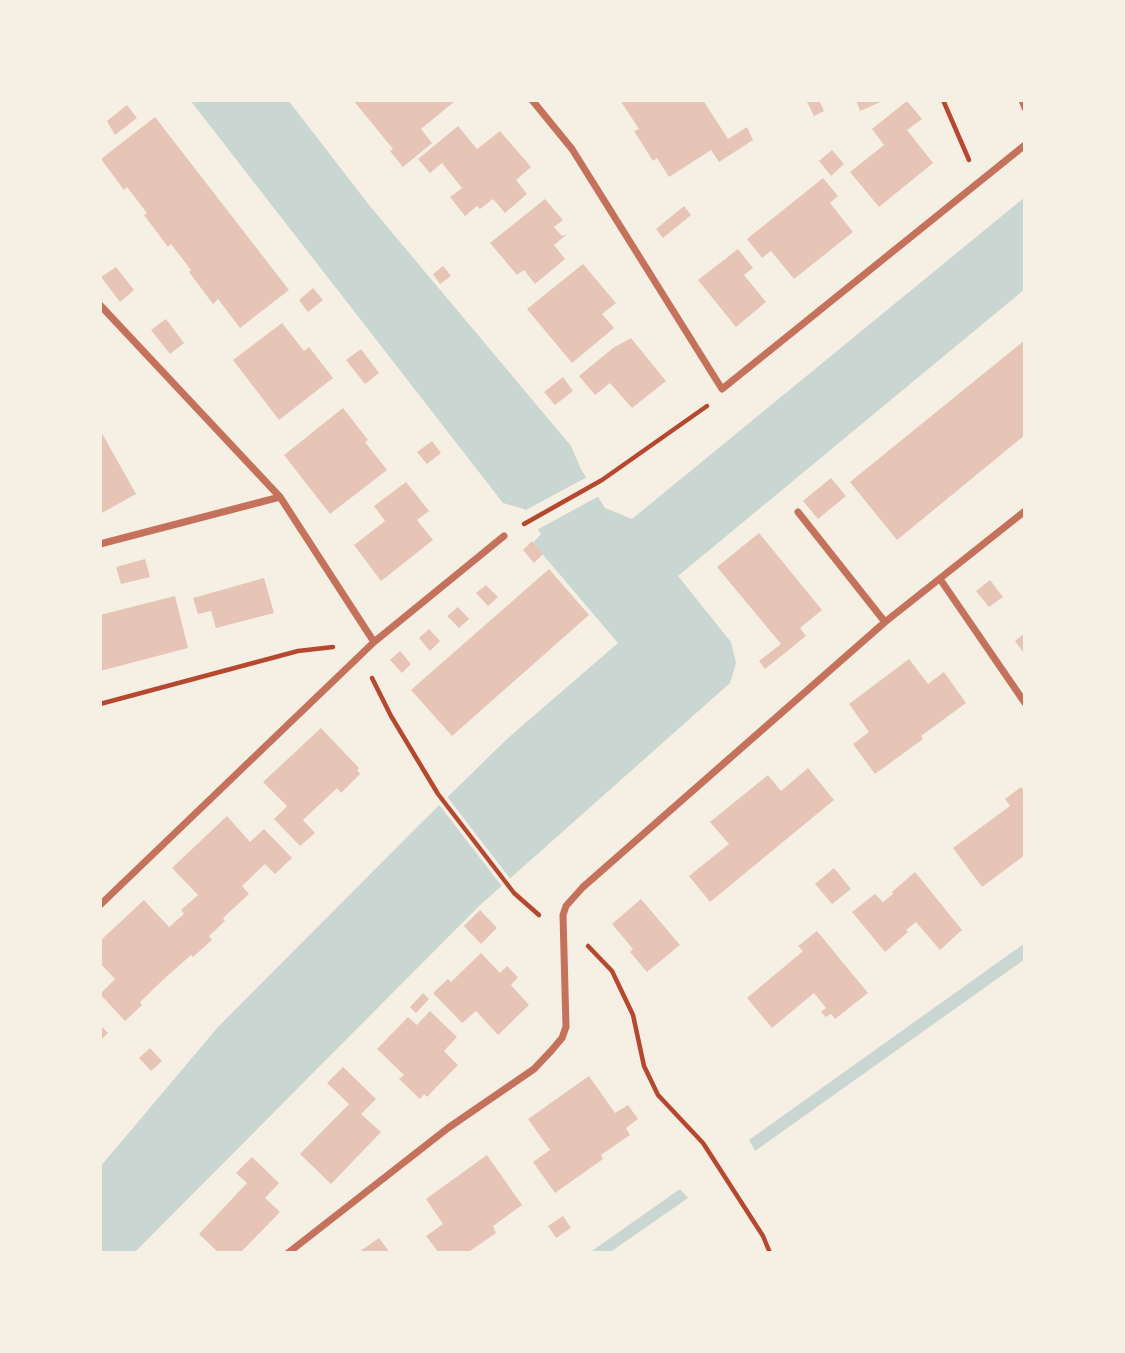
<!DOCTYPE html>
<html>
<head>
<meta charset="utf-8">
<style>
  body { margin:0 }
  #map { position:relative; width:1125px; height:1353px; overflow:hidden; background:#f6efe4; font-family:"Noto Serif",serif }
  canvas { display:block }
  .frame { position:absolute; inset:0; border:102px solid #f6efe4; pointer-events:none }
</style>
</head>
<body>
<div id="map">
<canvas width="1125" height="1353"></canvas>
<div class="frame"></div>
</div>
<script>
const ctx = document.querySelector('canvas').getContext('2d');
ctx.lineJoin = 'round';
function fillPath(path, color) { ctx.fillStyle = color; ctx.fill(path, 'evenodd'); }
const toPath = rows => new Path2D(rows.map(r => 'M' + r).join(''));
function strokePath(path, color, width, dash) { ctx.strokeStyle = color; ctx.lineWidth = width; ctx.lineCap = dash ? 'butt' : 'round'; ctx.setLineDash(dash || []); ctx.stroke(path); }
fillPath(toPath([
  [190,100,288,100,369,205,571,446,581,469,605,508,632,519,1025,197,1025,289,678,576,731,642,736,663,730,683,479,906,134,1253,100,1253,100,1167,218,1027,420,824,508,738,618,643,533,543,541,534,524,509,503,503],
  [1025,943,1025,959,755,1151,749,1140],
  [680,1189,688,1198,609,1253,589,1253]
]), '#c9d6d2');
fillPath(toPath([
  [589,476,601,495,535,531,522,512],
  [445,794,512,881,504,889,437,802]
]), '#f6efe4');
fillPath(toPath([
  [353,100,454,100,455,101,421,129,432,143,403,167,390,151,393,149],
  [620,100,703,100,728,139,747,127,753,140,719,162,711,150,669,177,657,158,653,161,634,131,639,129],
  [806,100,819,100,824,111,814,116],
  [856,100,885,100,860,111],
  [907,101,922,119,907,130,933,163,879,207,850,172,884,145,872,129],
  [127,105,137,118,115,135,107,121],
  [155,117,289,290,240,328,218,299,213,304,189,272,191,270,171,244,168,247,144,215,147,213,127,187,124,190,101,159],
  [458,126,477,149,500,131,531,167,516,180,527,194,505,213,493,199,480,209,477,206,465,216,450,197,462,188,442,163,430,173,418,159],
  [832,150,844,164,831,176,819,161],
  [823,178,838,196,830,203,853,232,794,279,771,251,762,258,747,239],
  [545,199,563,220,554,227,562,236,567,234,554,245,565,259,535,284,524,270,517,275,490,243],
  [684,206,691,215,663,238,656,229],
  [738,249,753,268,744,275,766,302,736,327,698,280],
  [583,264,616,303,602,314,614,328,572,363,527,309],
  [443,266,451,276,440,284,433,274],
  [116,267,134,290,120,302,101,277],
  [313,288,323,300,308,312,299,300],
  [166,319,184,343,170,354,151,330],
  [282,323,304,351,309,347,333,378,279,420,233,360],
  [631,338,666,381,632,408,610,383,595,395,579,376,613,348],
  [1025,340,1025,435,897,540,850,482],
  [361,349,379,373,365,384,346,360],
  [563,377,573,391,555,405,544,392],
  [343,408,368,440,365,442,387,470,330,514,284,455],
  [100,430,136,494,100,514],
  [432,441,441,453,427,464,417,452],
  [831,478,846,496,818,519,803,501],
  [406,482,429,511,417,520,433,540,381,581,354,545,385,521,374,506],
  [759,533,822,610,800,628,806,636,765,669,759,661,781,644,717,567],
  [532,541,543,554,534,563,523,550],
  [145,559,150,577,121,584,116,567],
  [549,569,589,615,452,736,411,690],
  [264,578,274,613,216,628,211,611,198,614,193,598],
  [990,580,1003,597,989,607,976,591],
  [486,585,498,597,488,606,476,593],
  [175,596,188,648,100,671,100,615],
  [458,607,469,619,459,628,447,616],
  [429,629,440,641,430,651,419,638],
  [1025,633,1025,655,1015,641],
  [400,651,411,664,402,673,390,660],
  [909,659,928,684,944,672,966,703,921,736,923,739,875,774,853,744,869,732,849,704],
  [321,728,357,766,359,768,357,770,360,774,341,793,337,788,303,820,315,833,300,846,274,819,287,806,263,782],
  [808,768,834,800,710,902,689,876,729,844,710,822,768,775,781,791],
  [1021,787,1025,793,1025,855,982,887,953,848,1010,806,1005,799],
  [227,816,250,842,264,829,292,858,275,874,265,864,242,886,249,894,223,918,225,921,209,936,212,940,193,957,191,955,165,978,140,1002,142,1005,125,1021,100,994,115,979,100,963,100,941,144,900,169,927,184,914,181,910,198,895,172,868],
  [834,868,851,889,832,904,815,884],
  [915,872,962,930,940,950,916,922,906,930,908,932,885,952,852,912,875,894,883,902,893,894,892,892],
  [641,899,680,945,647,972,630,952,633,949,612,924],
  [480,910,497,928,481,944,464,926],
  [817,931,868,993,835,1019,831,1014,826,1017,821,1012,826,1008,814,993,772,1028,747,998,803,951,798,946],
  [481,953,500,973,507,966,518,977,511,985,529,1005,498,1035,476,1011,462,1023,433,993,448,979,451,982],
  [423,993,429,999,416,1013,410,1007],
  [430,1011,457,1037,444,1051,458,1065,427,1097,424,1094,420,1099,399,1079,404,1075,377,1049,408,1017,417,1025],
  [100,1025,108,1033,100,1041],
  [150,1048,162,1061,151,1071,139,1058],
  [343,1067,376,1099,361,1114,381,1132,331,1184,300,1154,349,1104,327,1083],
  [589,1076,615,1113,628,1105,638,1119,626,1128,630,1135,601,1155,603,1159,555,1193,533,1162,550,1150,528,1119],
  [487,1155,522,1205,493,1226,496,1233,467,1253,439,1253,426,1236,443,1224,426,1199],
  [252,1157,279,1183,265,1198,280,1212,240,1253,219,1253,199,1234,247,1183,236,1173],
  [563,1216,571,1228,556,1238,548,1226],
  [379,1238,390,1253,360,1253,359,1252]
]), '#e6c5b7');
strokePath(toPath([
  [943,100,969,160],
  [524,524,602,480,707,406],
  [372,678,391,716,438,794,514,893,539,915],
  [100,704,298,651,333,647],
  [588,946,612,971,633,1015,644,1066,658,1095,703,1143,763,1236,770,1253]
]), '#b5482f', 4.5);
strokePath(toPath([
  [532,100,572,149,722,389,1025,145],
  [1022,100,1025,108],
  [100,305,280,497,374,642],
  [798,512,885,622],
  [100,544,280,497],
  [940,579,1025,703],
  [100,905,374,642,504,536],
  [288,1253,448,1128,534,1069,551,1051,562,1038,566,1027,563,915,566,906,583,887,885,622,1025,511]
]), '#c5725c', 7);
</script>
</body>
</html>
